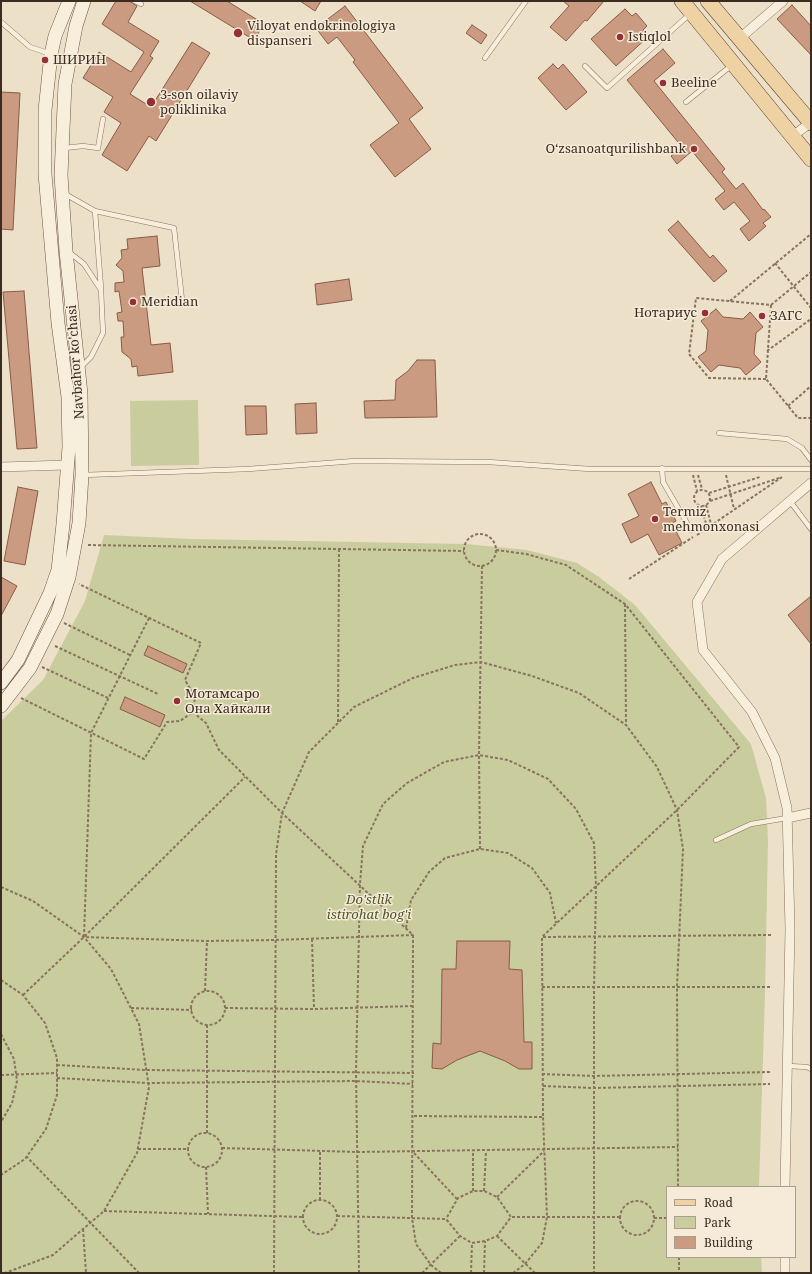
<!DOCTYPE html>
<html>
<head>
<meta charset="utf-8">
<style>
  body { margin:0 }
  #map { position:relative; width:812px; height:1274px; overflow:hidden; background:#ede0c9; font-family:"Noto Serif",serif }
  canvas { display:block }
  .frame { position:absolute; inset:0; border:2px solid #3a2c21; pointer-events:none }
  .legend { position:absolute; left:666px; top:1186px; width:130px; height:72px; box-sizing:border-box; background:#f5ebd8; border:1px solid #aa9f8f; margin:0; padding:5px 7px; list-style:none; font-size:12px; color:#3a2c21 }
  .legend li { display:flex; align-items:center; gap:8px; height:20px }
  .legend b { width:20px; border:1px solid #aa9f8f }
</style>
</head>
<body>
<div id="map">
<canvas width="812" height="1274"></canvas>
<div class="frame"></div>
<ul class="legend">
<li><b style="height:5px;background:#eed2a3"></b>Road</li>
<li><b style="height:11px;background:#c9cc9d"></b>Park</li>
<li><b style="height:11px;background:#ca9b80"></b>Building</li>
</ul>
</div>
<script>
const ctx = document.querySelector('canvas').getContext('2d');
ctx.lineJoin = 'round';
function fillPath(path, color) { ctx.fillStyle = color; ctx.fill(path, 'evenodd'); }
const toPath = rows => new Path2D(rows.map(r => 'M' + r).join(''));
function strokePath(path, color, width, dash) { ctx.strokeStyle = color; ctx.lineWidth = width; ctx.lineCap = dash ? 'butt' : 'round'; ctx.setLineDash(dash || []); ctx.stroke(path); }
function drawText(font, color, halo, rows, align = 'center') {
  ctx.font = font + ' "Noto Serif",serif'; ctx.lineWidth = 3; ctx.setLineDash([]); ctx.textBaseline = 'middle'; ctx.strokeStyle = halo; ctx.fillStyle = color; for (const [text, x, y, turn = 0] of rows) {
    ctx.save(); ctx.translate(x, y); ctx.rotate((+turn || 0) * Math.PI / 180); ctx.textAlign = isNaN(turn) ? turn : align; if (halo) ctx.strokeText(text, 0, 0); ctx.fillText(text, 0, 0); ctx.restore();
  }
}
fillPath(toPath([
  [198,400,199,465,131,466,130,401],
  [104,535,192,539,466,544,527,550,577,563,599,577,635,605,751,744,766,798,768,841,765,994,759,1187,667,1187,667,1257,761,1257,762,1273,1,1273,1,721,43,680,85,601]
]), '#c9cc9d');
const building = toPath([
  [116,1,129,1,137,6,128,22,159,41,150,56,153,58,130,94,151,107,192,42,210,53,156,141,149,136,127,171,102,155,121,123,104,112,113,97,83,78,99,52,131,72,144,52,102,24,116,1],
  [190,1,227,1,264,24,254,40,190,1],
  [300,1,321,1,315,11,300,1],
  [563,1,604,1,587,21,585,20,566,41,550,27,569,6,563,1],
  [792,5,811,26,811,55,777,19,792,5],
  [345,6,423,108,409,119,431,149,395,177,370,145,399,123,353,62,355,60,337,37,328,44,316,28,345,6],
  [625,9,632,16,636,13,647,26,643,30,649,36,616,66,591,39,625,9],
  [472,25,487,35,481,44,466,33,472,25],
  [663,49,675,63,654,81,725,169,722,172,736,189,743,183,763,210,764,209,771,217,763,223,766,226,749,241,740,229,750,221,734,202,724,210,715,199,725,191,692,151,677,164,671,156,682,147,627,80,663,49],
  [553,64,558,69,563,64,587,92,566,110,538,78,553,64],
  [1,92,20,93,13,230,1,229,1,92],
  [678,221,710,258,713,255,727,271,714,282,668,230,678,221],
  [157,236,160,266,142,268,151,345,170,343,173,372,138,376,137,366,132,367,131,359,122,352,121,337,124,337,123,321,118,321,117,313,122,312,119,291,115,292,115,283,124,282,123,271,116,265,122,258,121,250,128,249,127,239,157,236],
  [349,279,352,300,317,305,315,284,349,279],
  [24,291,37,448,17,449,3,292,24,291],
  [716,309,723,317,743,319,750,312,763,327,756,333,754,354,761,362,746,375,740,368,719,365,711,372,698,357,706,351,708,330,701,321,716,309],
  [417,360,435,360,437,417,365,418,364,401,395,400,396,380,408,371,417,360],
  [316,403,317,433,296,434,295,404,316,403],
  [245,406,266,406,267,434,246,435,245,406],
  [651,482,662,504,666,502,676,521,672,523,682,543,659,555,648,534,631,543,622,524,639,516,628,494,651,482],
  [18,487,38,491,25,565,4,561,18,487],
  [1,577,17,586,1,616,1,577],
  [811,596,811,644,788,615,811,596],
  [148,646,187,664,183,673,144,655,148,646],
  [125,697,165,715,160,727,120,709,125,697],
  [457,941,510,941,509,969,522,970,524,1042,532,1042,532,1069,519,1069,505,1061,480,1051,457,1060,442,1069,432,1068,433,1043,441,1044,442,969,456,969,457,941]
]);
fillPath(building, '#ca9b80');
strokePath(building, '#885b45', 1);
const lane = toPath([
  [135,1,141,4],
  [1,22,30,47,51,54],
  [485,58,526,1],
  [585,66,607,88,690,14],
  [686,102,732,65],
  [64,148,83,146,98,148,103,119],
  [65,194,95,211,101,288],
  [95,211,174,228,182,300,163,302],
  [70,253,84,264,101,290,103,333,91,357,80,368],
  [719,433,787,439,802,448,811,460],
  [662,468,663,482,691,530],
  [83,475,248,469,355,461,488,462,590,469,811,469],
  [789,500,811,529],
  [716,840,751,824,787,818],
  [788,1066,807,1067,811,1069]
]);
const street = toPath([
  [739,39,783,1],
  [793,136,811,122],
  [1,467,67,465],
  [787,818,811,813],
  [785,1187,790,929,787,808,775,758,752,712,703,650,697,602,722,559,811,483],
  [785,1273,785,1257]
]);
const secondary = toPath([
  [1,683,18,660,50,593,58,570,63,524,69,447,68,397,58,323,45,174,45,110,51,54,55,36,69,1],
  [1,706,30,668,57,614,69,577,79,523,82,475,81,394,66,251,61,175,65,84,76,26,84,1]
]);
const primary = toPath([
  [682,1,811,159],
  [708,1,811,123]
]);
strokePath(lane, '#89735e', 5.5);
strokePath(street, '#89735e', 10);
strokePath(secondary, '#6b5441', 14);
strokePath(primary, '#584132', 16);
strokePath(toPath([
  [775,263,811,308],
  [730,301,811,234],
  [771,305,811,272],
  [767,351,811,319],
  [766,379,709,378,689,354,696,298,771,305,766,379,798,418,811,418],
  [788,406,811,386],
  [693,475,697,491],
  [698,475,702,489],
  [726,475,734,509],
  '694 498a8 8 0 1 1 16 0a8 8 0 1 1-16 0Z',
  [709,493,760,477],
  [710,501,779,478],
  [706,505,711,524],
  [701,506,707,527],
  '464 550a16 16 0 1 1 32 0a16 16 0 1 1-32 0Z',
  [697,535,782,477],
  [88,545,464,551],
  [629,579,693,537],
  [625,604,626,725],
  [149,618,91,733,84,937,207,941,275,940,413,935],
  [64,623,130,655],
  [55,646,158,694],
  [42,667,108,698],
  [21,698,144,759,167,722,180,721,193,712,195,697,185,680,201,643,79,584],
  [193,712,206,723,219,750,282,813,413,935,412,1218,416,1244,431,1265,441,1273],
  [338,722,339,549],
  [480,849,479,755,482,566],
  [1,887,33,901,84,937,111,969,139,1024,149,1087,137,1153,104,1211,53,1255,5,1273],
  [406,928,411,900,429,872,445,858,480,849,508,853,532,868,550,893,556,923],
  [543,937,771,935],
  [312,939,314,1009],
  [1,980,23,995,45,1023,57,1058,57,1095,46,1129,25,1159,1,1175],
  [542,987,771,987],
  [205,991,207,941],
  '191 1008a17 17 0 1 1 34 0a17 17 0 1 1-34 0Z',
  [23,995,84,937,245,777],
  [131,1008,192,1010],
  [225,1008,314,1009,413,1006],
  [207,1025,207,1133],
  [1,1034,14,1059,17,1081,12,1103,1,1122],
  [57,1065,146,1070,414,1073],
  [542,1074,594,1076,770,1072],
  [1,1075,57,1073],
  [57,1078,148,1083,357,1081,413,1084],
  [543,1086,594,1088,770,1084],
  [414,1116,543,1117,542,937,677,810,739,747,625,604,566,565,526,554,496,550],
  '188 1150a17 17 0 1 1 34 0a17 17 0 1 1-34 0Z',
  [222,1148,358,1152,678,1147],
  [138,1149,188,1149],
  [414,1153,457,1199],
  [26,1156,139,1273],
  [206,1167,208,1214],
  [473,1191,473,1151],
  [484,1191,486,1151],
  [497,1197,544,1151],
  [320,1200,320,1152],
  '303 1217a17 17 0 1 1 34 0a17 17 0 1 1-34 0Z',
  '620 1218a17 17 0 1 1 34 0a17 17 0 1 1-34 0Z',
  [104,1211,303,1217],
  [337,1216,446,1219,460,1236,472,1243,485,1241,497,1236,511,1217,497,1197,484,1191,473,1191,458,1198,446,1219],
  [512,1217,620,1217],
  [654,1218,667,1218],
  [83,1229,86,1273],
  [497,1236,535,1273],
  [679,1257,679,1273],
  [274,1273,276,854,282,813,309,752,354,707,413,678,455,665,481,662,532,676,579,693,626,725,657,767,677,810,683,849,677,987,678,1187],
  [359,1273,356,1072,360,884,363,846,383,804,407,783,444,762,479,755,508,760,548,779,576,809,594,843,596,887,594,989,594,1273],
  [422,1273,460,1236],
  [471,1273,472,1243],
  [484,1273,485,1241],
  [513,1273,525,1264,542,1243,547,1217,543,1117]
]), '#89735e', 2, [3, 2]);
strokePath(lane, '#f8eedc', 4.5);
strokePath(street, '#f8eedc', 9);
strokePath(secondary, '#f8eedc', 13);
strokePath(primary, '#eed2a3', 15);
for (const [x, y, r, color] of [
  [238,33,5,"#963037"],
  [620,37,4,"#963037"],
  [45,60,4,"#963037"],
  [663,83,4,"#963037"],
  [151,102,5,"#963037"],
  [694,149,4,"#963037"],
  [133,302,4,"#963037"],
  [705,313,4,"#963037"],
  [762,316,4,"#963037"],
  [655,519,4,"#963037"],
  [177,701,4,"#963037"]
]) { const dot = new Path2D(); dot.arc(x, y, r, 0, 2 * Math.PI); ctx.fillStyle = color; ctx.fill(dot); strokePath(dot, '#f5ebd8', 1.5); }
drawText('13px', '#3a2c21', '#f5ebd8', [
  ["Viloyat endokrinologiya",247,26],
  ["dispanseri",247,41],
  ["Istiqlol",628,37],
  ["ШИРИН",53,60],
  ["Beeline",671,83],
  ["3-son oilaviy",160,95],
  ["poliklinika",160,110],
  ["Oʻzsanoatqurilishbank",686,149,"right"],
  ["Meridian",141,302],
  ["Нотариус",697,313,"right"],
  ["ЗАГС",770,316],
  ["Termiz",663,512],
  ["mehmonxonasi",663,527],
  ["Мотамсаро",185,694],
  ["Она Хайкали",185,709]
], 'left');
drawText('13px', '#3a2c21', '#f5ebd8', [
  ["Navbahor ko'chasi",76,362,-94]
]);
drawText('italic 13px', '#4d5628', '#f5ebd8', [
  ["Do'stlik",369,900],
  ["istirohat bog'i",369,915]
]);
</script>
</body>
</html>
